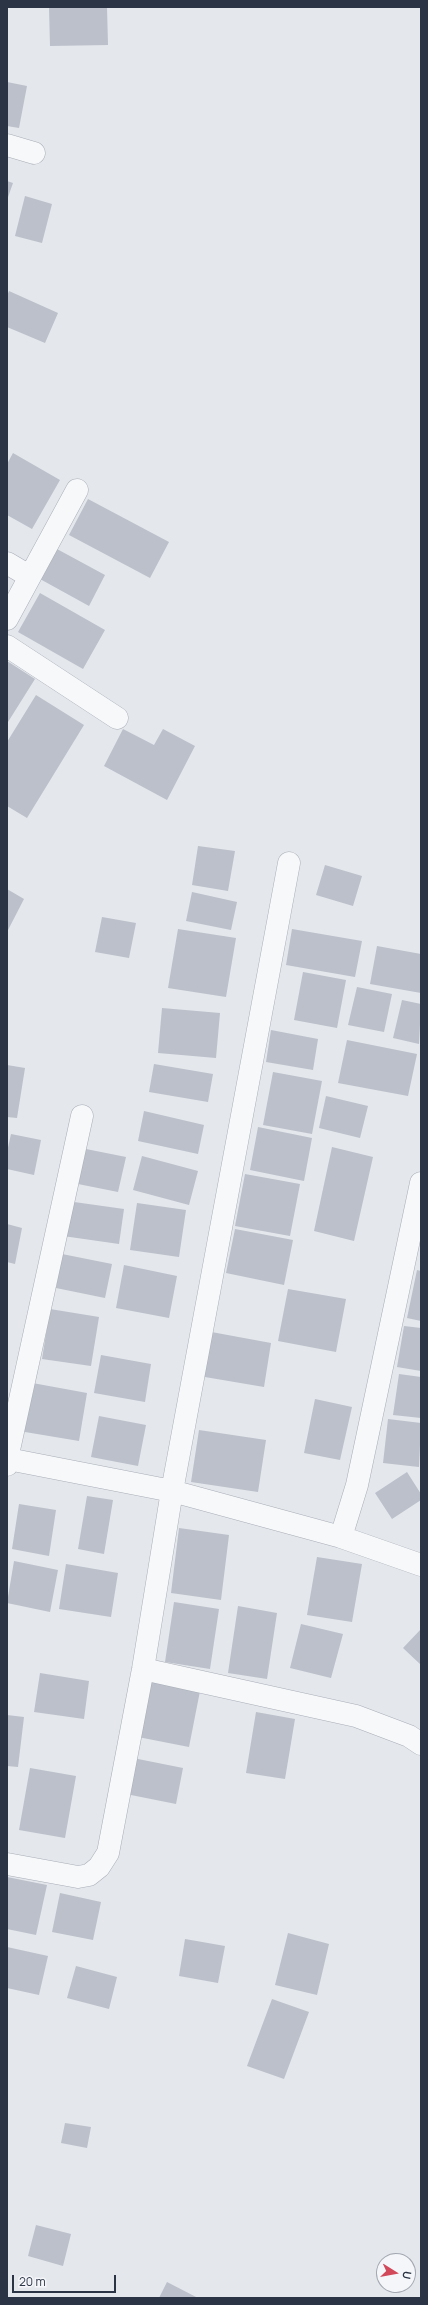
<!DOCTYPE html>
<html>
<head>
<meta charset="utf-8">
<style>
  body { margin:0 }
  #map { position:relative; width:428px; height:2305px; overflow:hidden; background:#e4e7ec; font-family:Manrope,sans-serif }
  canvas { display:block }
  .frame { position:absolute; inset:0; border:8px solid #2b3445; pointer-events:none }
  .north { position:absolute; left:376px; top:2253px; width:40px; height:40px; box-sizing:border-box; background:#f4f6f9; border:1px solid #a4a8b1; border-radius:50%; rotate:101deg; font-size:11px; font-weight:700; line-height:16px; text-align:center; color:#2b3445 }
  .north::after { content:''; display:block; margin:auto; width:14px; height:18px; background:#d1495b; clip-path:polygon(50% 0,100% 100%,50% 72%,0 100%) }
  .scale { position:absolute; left:12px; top:2275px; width:104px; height:18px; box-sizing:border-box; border:2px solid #2b3445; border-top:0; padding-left:5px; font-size:12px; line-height:14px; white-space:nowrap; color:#2b3445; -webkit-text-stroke:3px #f4f6f9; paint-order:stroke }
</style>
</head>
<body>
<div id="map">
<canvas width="428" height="2305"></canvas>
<div class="frame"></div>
<div class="north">U</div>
<div class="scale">20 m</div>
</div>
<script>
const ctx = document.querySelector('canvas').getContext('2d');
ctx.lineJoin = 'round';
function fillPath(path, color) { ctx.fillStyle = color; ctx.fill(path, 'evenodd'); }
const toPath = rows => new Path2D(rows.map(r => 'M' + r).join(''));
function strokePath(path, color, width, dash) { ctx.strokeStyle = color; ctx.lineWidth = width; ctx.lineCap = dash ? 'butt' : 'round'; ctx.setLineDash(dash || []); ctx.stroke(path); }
fillPath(toPath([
  [49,7,107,7,108,45,50,46],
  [7,82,27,86,19,128,7,126],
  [7,181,13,183,7,200],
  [25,196,52,204,42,243,15,236],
  [9,291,58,313,45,343,7,327,7,296],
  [13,453,60,480,32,529,7,515,7,464],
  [88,499,169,542,150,578,69,535],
  [57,549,105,575,89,606,40,579],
  [40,593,105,630,83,669,18,632],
  [7,661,35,679,8,722,7,722],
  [36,695,84,725,27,818,7,806,7,742],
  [123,729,154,745,163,729,195,746,167,800,104,766],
  [198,846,235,851,228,891,192,885],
  [325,865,362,876,353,906,316,895],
  [7,889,24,899,7,932],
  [192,892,237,902,231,930,186,921],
  [102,917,136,923,129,958,95,952],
  [178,929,236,938,226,997,168,988],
  [292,929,362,941,355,977,286,965],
  [377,946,421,954,421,993,370,984],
  [303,972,346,980,337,1028,294,1020],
  [357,987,392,994,384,1032,348,1025],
  [402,1000,421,1004,419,1044,393,1038],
  [162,1008,220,1013,216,1058,158,1053],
  [271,1030,318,1039,313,1070,266,1062],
  [347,1040,417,1054,408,1096,338,1083],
  [154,1064,213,1074,208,1102,149,1092],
  [7,1065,25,1068,17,1118,7,1117],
  [273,1072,322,1081,312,1134,263,1125],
  [326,1096,368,1106,360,1138,319,1128],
  [144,1111,204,1125,198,1154,138,1141],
  [258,1127,312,1138,304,1181,250,1170],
  [11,1134,41,1140,34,1175,7,1169,7,1152],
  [332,1147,373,1157,354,1241,314,1231],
  [86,1149,126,1157,118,1192,78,1184],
  [142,1156,198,1171,189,1205,133,1190],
  [245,1174,300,1184,290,1236,235,1226],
  [67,1201,124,1209,119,1244,63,1236],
  [137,1203,186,1210,179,1257,130,1250],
  [7,1224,22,1228,15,1264,7,1262],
  [235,1229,293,1240,284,1285,226,1273],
  [62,1254,112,1264,105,1298,56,1288],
  [124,1265,177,1276,169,1318,116,1308],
  [417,1270,421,1271,421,1321,407,1318],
  [288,1289,346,1299,336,1352,278,1341],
  [50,1309,99,1317,91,1366,42,1359],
  [404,1326,421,1328,421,1371,397,1367],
  [206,1331,271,1343,264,1387,199,1376],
  [101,1355,151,1364,145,1402,94,1393],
  [399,1374,421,1377,421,1418,393,1415],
  [27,1382,87,1393,79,1441,19,1431],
  [315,1399,352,1407,340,1460,304,1453],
  [99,1416,146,1425,138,1466,91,1457],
  [388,1419,421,1423,419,1467,383,1463],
  [199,1430,266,1440,258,1492,191,1482],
  [407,1472,421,1494,421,1500,392,1519,375,1493],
  [87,1496,113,1500,104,1554,78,1549],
  [19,1504,56,1510,49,1556,12,1549],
  [179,1528,229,1535,221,1600,171,1593],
  [317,1557,362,1564,352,1622,307,1615],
  [14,1561,58,1570,50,1612,7,1603],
  [66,1564,118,1573,111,1617,59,1609],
  [174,1602,219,1609,210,1669,165,1662],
  [238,1606,277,1613,267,1679,228,1673],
  [301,1624,343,1634,331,1678,290,1668],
  [421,1629,421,1665,403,1648],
  [40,1673,89,1681,84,1719,34,1712],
  [148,1681,200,1691,189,1747,138,1737],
  [256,1712,295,1719,285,1779,246,1773],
  [7,1715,24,1717,18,1767,7,1766],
  [128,1757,183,1768,176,1804,121,1793],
  [30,1768,76,1776,65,1838,19,1830],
  [7,1877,47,1885,36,1935,7,1929],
  [60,1893,101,1902,93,1940,52,1932],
  [288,1933,329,1944,317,1995,275,1985],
  [185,1939,225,1946,218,1983,179,1976],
  [7,1947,48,1956,39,1995,7,1988],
  [76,1966,117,1977,109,2009,67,1998],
  [272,1999,309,2012,284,2079,247,2066],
  [65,2123,91,2127,87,2148,61,2143],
  [36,2225,71,2234,63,2266,28,2256],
  [167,2282,198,2298,159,2298]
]), '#bbc0ca');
const minor = toPath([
  [7,145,34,153],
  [7,563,29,576],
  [7,619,77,490],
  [7,646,117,718],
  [7,1459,82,1116],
  [7,1465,8,1459,172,1491,289,863],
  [341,1537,421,1565],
  [143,1669,356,1716,409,1736,421,1744],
  [7,1864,78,1877,89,1875,99,1867,108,1853,143,1669,172,1491,341,1537,357,1485,421,1183]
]);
strokePath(minor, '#a9aeb7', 23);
strokePath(minor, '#f7f8fa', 22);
</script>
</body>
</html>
